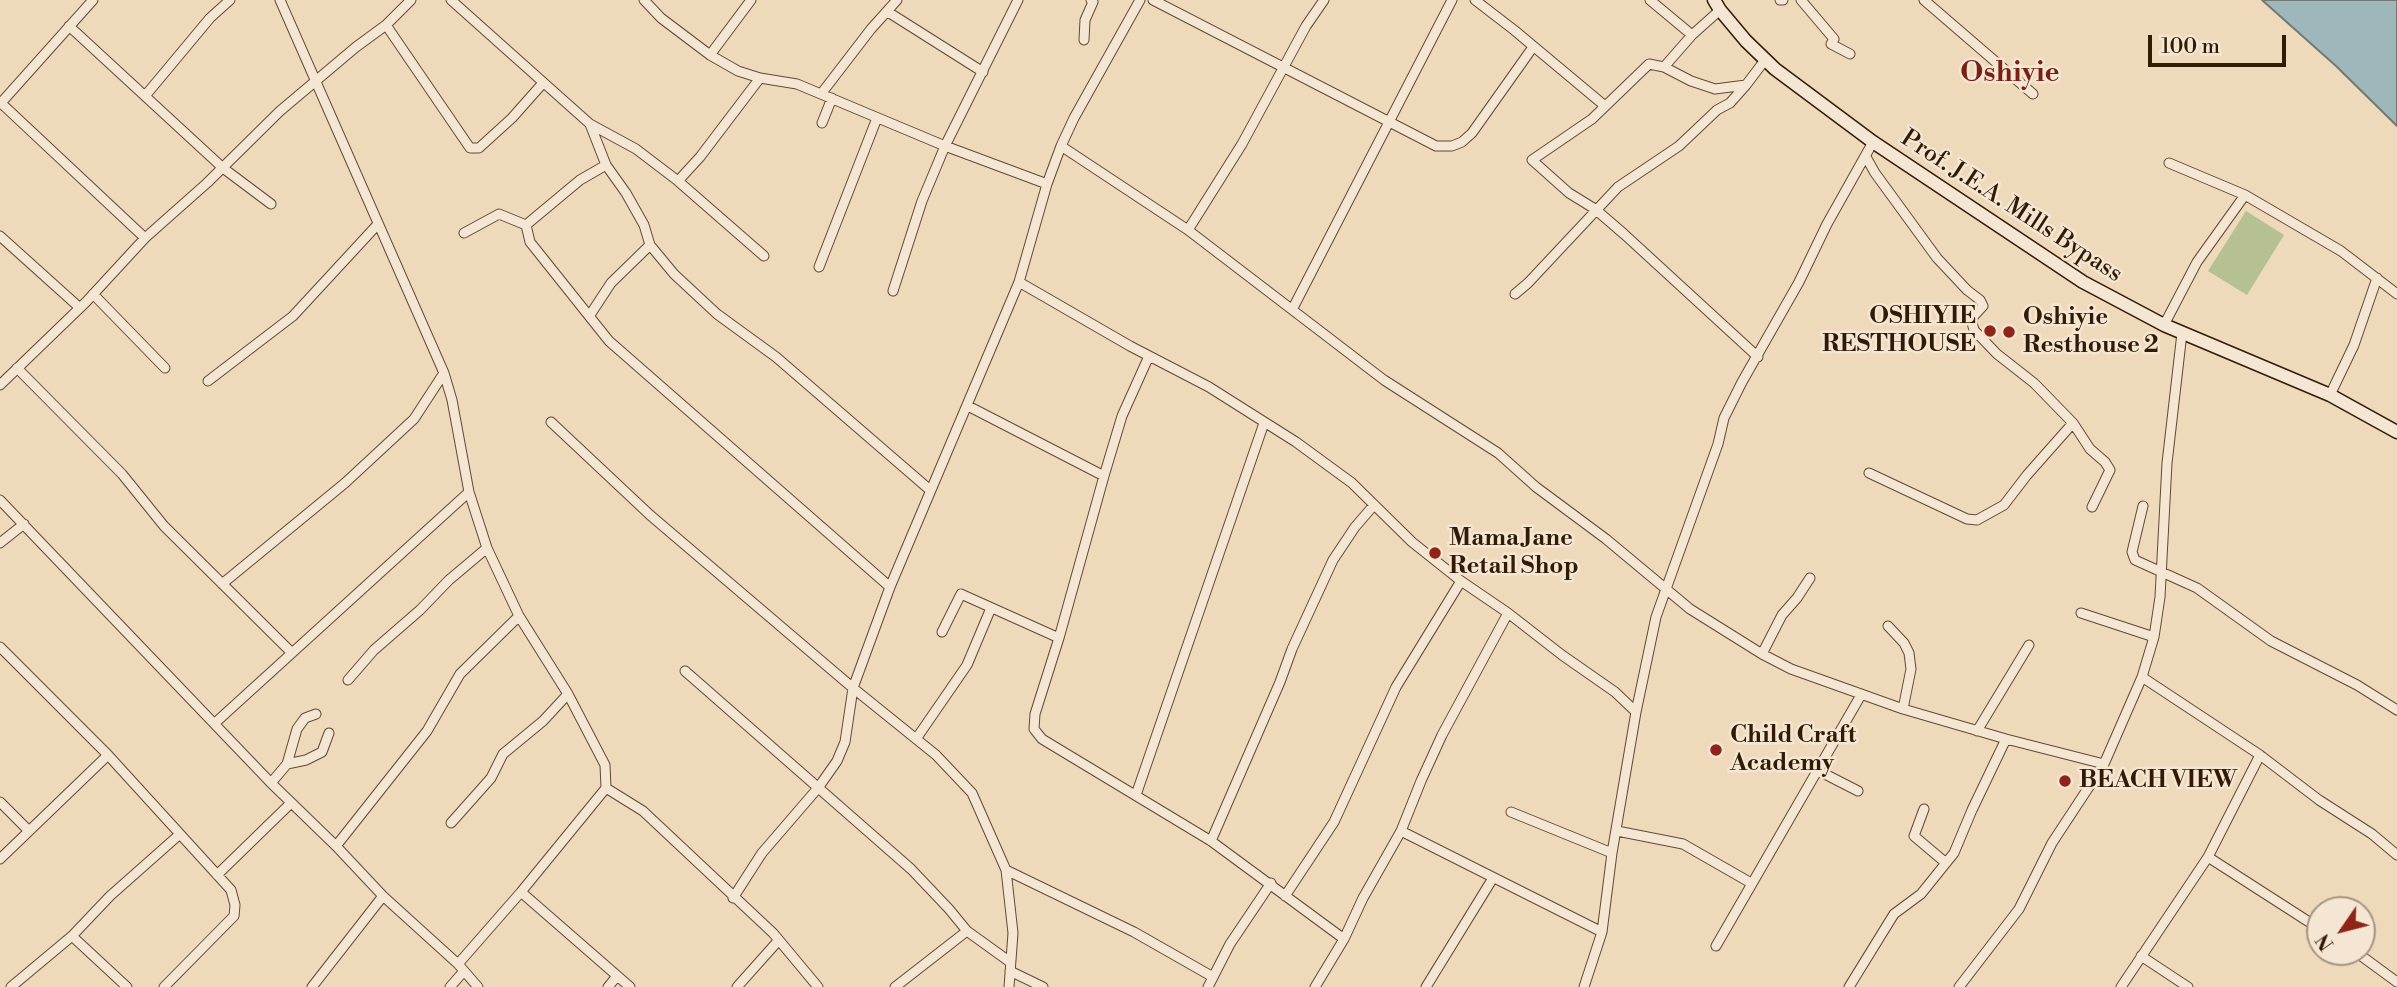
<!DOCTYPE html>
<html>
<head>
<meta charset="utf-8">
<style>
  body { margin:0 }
  #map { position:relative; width:2397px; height:987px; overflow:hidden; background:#eed9bb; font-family:"Libre Bodoni",serif }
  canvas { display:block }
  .north { position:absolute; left:2306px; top:896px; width:70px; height:70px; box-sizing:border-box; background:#f4e6d3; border:2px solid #a69581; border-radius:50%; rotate:235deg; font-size:19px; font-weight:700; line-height:28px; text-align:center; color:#321b05 }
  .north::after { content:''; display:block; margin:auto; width:24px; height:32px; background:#8f2418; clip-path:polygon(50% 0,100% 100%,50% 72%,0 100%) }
  .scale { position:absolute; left:2148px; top:35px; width:138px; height:32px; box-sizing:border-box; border:4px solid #321b05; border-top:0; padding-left:9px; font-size:21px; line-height:24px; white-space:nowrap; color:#321b05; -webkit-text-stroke:5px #f4e6d3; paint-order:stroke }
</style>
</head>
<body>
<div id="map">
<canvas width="2397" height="987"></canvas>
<div class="north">N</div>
<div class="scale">100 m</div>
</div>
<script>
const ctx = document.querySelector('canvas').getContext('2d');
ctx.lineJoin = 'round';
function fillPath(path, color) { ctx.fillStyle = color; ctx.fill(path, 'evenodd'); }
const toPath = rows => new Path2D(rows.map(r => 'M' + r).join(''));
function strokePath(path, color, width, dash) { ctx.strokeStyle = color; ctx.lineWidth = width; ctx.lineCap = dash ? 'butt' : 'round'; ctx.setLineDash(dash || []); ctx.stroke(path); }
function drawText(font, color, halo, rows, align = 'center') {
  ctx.font = font + ' "Libre Bodoni",serif'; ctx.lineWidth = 5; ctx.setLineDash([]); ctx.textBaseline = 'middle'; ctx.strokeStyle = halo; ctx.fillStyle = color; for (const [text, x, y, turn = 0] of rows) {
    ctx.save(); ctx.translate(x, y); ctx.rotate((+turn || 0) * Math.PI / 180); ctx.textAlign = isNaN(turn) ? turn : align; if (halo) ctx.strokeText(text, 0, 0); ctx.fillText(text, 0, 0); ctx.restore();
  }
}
fillPath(toPath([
  [2246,211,2284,235,2247,295,2208,271]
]), '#b5c093');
const water = toPath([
  [2262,0,2397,0,2397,126,2336,66,2262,0]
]);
fillPath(water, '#9eb7bb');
strokePath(water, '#737972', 2);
const street = toPath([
  [280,0,444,373,452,400,469,492,487,548,519,616,568,694,605,765,606,788,521,892,458,964],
  [451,0,590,124,606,165,626,193,644,225,650,245,674,274,717,314,776,357,930,490],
  [644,0,661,18,710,55,738,71,760,78,797,84,945,146,1047,184],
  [1153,0,1436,146,1452,146,1462,142,1472,133,1533,47],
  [1475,0,1514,30,1605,106],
  [1650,0,1692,35],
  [1780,0,1783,0],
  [1801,0,1834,39,1831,44,1850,54],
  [1924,0,2033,94],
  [1720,10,1692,35,1664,67,1649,64,1592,119,1532,160,1569,193,1595,209,1624,234,1758,357],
  [888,12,983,72],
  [386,25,470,148,479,148,512,118,543,83],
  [69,26,223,168,271,204],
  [1084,40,1085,20,1093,2,1091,0],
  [710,55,751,0],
  [1664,67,1691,81,1715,89,1746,85,1765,60],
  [821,94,871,29,897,0],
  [145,96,210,18,230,0],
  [1,103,145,238],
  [0,104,93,0],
  [822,123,832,98],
  [590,124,636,149,678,181,764,256],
  [1061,146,1188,230,1384,380,1498,453,1536,487,1606,539,1690,609,1762,654,1791,669,1903,709,2006,739,2104,764],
  [1866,157,1875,173,1937,258,1967,290,1980,300,1983,306,1971,319,1974,330,1997,354,2034,383,2073,423],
  [2169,163,2245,195,2341,251,2397,294],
  [606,165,580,180,526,225,530,242,609,341,890,587],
  [678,181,700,157,760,78],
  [1188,230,1242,144,1306,26,1324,0],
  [464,233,499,214,526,225],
  [0,236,80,308],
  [819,267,877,118],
  [1019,282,1130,346,1209,387,1296,442,1352,483,1412,542,1461,581,1508,613,1562,655,1615,692,1636,712],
  [893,291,922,201,945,146,1018,0],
  [93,294,165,368],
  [1515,294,1528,283,1618,187,1679,146,1717,110,1730,103,1746,85],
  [1293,308,1452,0],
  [590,315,611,283,650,245],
  [2164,325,2197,262,2245,195],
  [1149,356,1122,416,1104,476,1059,638,1035,714,1034,729,1042,739,1211,841,1344,939],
  [17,368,122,474,164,526,292,653],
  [208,381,293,316,378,224],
  [0,385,86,302,145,238,207,183,280,111,356,47,386,25,411,0],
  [2330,395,2354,345,2377,278],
  [968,406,1104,476],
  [551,422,650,515,853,688,936,755,972,793,1006,870,1013,933,1009,987],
  [1869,473,1967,519,1977,520,2004,505,2027,475,2073,423,2090,449,2105,462,2110,470,2092,507],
  [0,500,271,783,336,846,383,896,458,964,478,987],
  [2143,506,2132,552,2135,560,2197,588,2271,641,2357,685,2397,710],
  [0,543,24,524],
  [222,584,345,483,414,419,444,373],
  [2081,613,2154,637],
  [1888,626,1904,643,1909,653,1911,669,1903,709],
  [942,632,961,594,1059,638],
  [0,647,108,755,231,890,235,905,234,916,164,987],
  [1762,654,1782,615,1797,598,1810,578],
  [685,671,911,869,949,909,967,931,895,987],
  [2142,677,2260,755,2319,800,2372,834,2397,855],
  [348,680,374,650,420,610,449,580,487,548],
  [215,723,469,492],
  [1977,731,2029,645],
  [916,739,967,665,991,608],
  [287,764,297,729,305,718,316,714],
  [1817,770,1858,791],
  [271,783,287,764,306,760,322,752,329,733],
  [606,788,643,811,773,933,818,987],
  [1136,795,1264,423],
  [0,802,29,831],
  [1924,809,1914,836,1946,863],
  [1511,812,1612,853],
  [451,823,491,778,503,754,543,721,568,694],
  [1401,831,1602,932],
  [1617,831,1683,844,1751,883],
  [1211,841,1280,682,1292,649,1333,560,1355,527,1374,505],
  [336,846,427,731,460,674,519,616],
  [2208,857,2320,929],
  [0,859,108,755],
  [1006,870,1134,932,1213,977],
  [217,875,291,803],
  [521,892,630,987],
  [1285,896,1334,822,1396,687,1461,581],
  [733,898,762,853,818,788,837,761,845,742,853,688,890,587,1019,282,1047,184,1061,146,1074,118,1140,0],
  [967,931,1010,962],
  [72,936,127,987],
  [1716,946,1861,695],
  [2356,952,2397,982],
  [2141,956,2188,987],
  [1010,971,1043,987],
  [11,987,72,936,110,896,180,834],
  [312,987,383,896],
  [450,987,464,971],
  [608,987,617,976],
  [737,987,778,941],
  [1208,987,1230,944,1271,883],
  [1315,987,1344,939,1363,898,1401,831,1421,781,1442,735,1508,613],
  [1426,987,1493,878],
  [1584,987,1602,932,1612,853,1636,712,1656,617,1718,444,1724,418,1742,382,1799,282,1827,224,1873,142],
  [1849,987,1894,914,1921,894,1954,853,1972,810,2006,739],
  [1959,987,2019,909,2052,843,2104,764,2142,677,2154,637,2160,597,2167,463,2182,333],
  [2121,987,2208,857,2260,755]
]);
const secondary = toPath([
  [1714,0,1720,10,1746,41,1775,69,1873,142,2083,282,2164,325,2330,395,2397,432]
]);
strokePath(street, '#614a32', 11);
strokePath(secondary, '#321b05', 15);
strokePath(street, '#f4e6d3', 9);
strokePath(secondary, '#f4e6d3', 12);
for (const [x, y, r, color] of [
  [1990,331,7,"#8f2418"],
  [2009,332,7,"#8f2418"],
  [1435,553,7,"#8f2418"],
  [1716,750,7,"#8f2418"],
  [2065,781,7,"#8f2418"]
]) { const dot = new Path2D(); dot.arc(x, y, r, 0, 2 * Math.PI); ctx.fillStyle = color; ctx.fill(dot); strokePath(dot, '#f4e6d3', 2.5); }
drawText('24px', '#321b05', '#f4e6d3', [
  ["Prof. J.E.A. Mills Bypass",2011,207,33]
]);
drawText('bold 24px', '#321b05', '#f4e6d3', [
  ["OSHIYIE",1976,317,"right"],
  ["RESTHOUSE",1976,345,"right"],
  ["Oshiyie",2023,318],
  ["Resthouse 2",2023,346],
  ["Mama Jane",1449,539],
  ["Retail Shop",1449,567],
  ["Child Craft",1730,736],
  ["Academy",1730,764],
  ["BEACH VIEW",2079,781]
], 'left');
drawText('bold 28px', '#7a1f14', '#f4e6d3', [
  ["Oshiyie",2010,74]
]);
</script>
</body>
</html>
